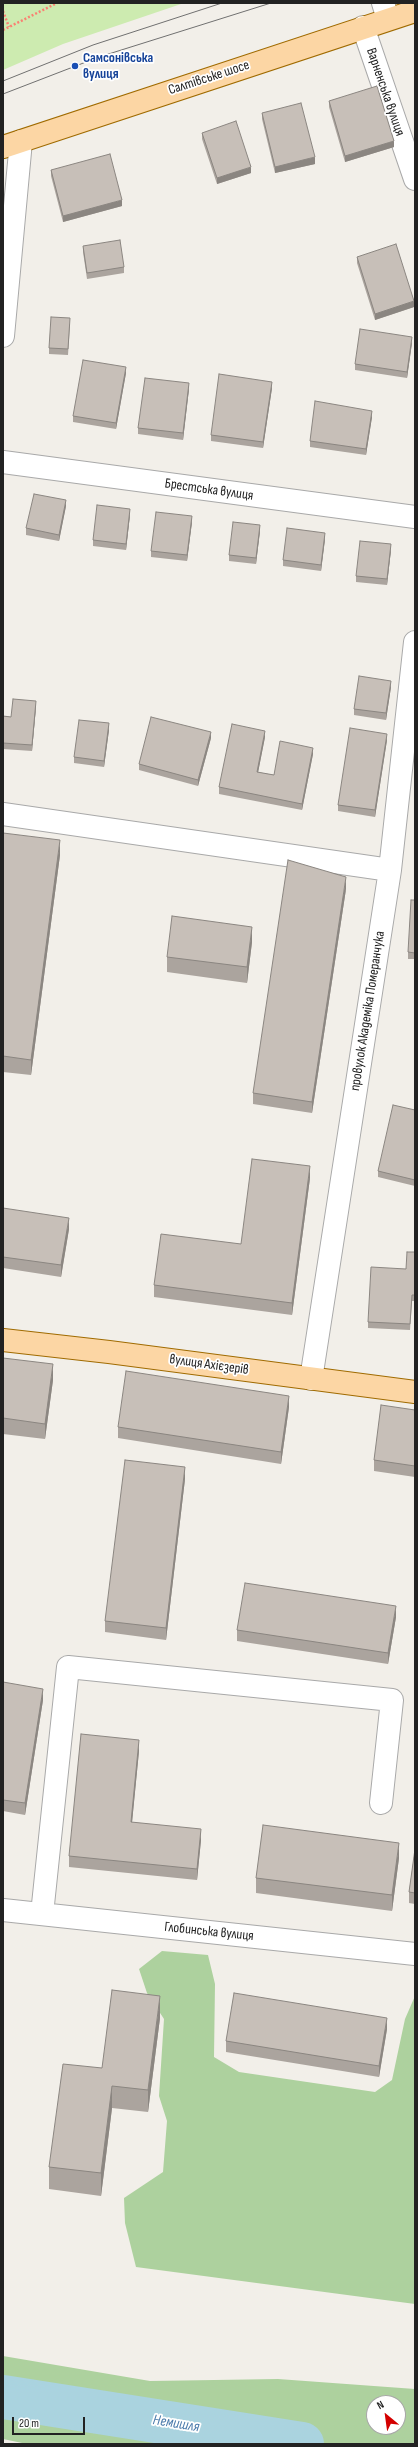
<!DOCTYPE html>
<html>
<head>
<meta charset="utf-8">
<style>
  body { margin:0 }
  #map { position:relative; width:418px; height:2447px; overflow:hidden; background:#f2efe9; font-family:"Sofia Sans Condensed",sans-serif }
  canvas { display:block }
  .frame { position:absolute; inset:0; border:4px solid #222; pointer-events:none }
  .north { position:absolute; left:366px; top:2395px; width:40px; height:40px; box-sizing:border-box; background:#fff; border:1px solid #a7a7a7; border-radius:50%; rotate:331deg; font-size:11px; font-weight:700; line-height:16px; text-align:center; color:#222 }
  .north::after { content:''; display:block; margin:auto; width:14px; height:18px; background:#d40000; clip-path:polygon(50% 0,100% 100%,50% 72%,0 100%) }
  .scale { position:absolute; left:12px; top:2417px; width:73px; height:18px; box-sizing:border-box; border:2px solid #222; border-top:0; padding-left:5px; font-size:12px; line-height:14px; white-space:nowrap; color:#222; -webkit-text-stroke:3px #fff; paint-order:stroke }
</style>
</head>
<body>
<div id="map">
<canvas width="418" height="2447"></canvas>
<div class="frame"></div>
<div class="north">N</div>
<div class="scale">20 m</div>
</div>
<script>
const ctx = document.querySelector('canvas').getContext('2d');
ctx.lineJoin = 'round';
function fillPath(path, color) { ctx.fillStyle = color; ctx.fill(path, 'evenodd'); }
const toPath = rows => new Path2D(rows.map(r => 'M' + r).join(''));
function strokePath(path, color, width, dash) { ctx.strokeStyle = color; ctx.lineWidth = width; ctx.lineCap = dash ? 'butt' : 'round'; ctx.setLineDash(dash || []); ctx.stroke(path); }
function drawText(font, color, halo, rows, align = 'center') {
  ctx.font = font + ' "Sofia Sans Condensed",sans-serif'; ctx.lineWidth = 3.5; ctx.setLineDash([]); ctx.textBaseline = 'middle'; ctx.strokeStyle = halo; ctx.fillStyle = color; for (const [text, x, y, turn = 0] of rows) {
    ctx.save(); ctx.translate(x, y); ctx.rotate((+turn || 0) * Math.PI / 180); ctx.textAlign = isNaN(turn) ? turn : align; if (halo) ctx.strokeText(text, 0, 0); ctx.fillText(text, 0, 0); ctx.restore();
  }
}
fillPath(toPath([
  [3,3,184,3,63,44,3,70]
]), '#cdebb0');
fillPath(toPath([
  [162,1951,208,1955,215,1984,214,2057,239,2072,375,2092,392,2080,405,2019,415,1996,415,2304,136,2267,125,2223,124,2198,163,2172,167,2121,159,2096,164,2019,147,1993,139,1969],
  [3,2356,150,2381,278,2379,415,2389,415,2444,27,2444,3,2439],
  [374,2403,398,2403,398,2427,374,2427]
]), '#add19e');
strokePath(toPath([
  [3,2397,302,2444]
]), '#aad3df', 44);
const minor = toPath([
  [383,3,388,19],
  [363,27,415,179],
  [3,336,21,141],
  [3,462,415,517],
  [3,814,390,870],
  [311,1379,390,870,415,642],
  [3,1910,415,1954],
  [42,1914,68,1667,392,1700,381,1803]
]);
const major = toPath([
  [3,147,415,11],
  [3,1340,109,1352,415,1392]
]);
strokePath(minor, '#a9a9a9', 24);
strokePath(major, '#a06b00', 24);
strokePath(toPath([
  [3,11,9,27],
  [3,30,57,3]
]), '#fa8072', 2.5, [2, 2]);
strokePath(minor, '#fff', 22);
strokePath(major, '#fcd6a4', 22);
strokePath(toPath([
  [3,81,93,45,222,3],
  [3,94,99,57,271,3]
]), '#707070', 1);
fillPath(toPath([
  [329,101,394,147,345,162,329,107],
  [262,113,315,164,275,173,262,119],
  [202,133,251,173,217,184,202,139],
  [51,170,122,206,63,222,51,176],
  [83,246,124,267,124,273,87,279,83,252],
  [357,257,414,307,375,320,357,263],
  [70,324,68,355,49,354,49,348],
  [412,343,407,378,355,370,355,364],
  [126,373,116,429,73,422,73,416],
  [272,388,263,448,211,441,211,435],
  [189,389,183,440,138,434,138,428],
  [372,417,366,455,310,447,310,441],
  [66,506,59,541,26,535,26,528],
  [130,515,126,550,93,546,93,540],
  [192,522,187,561,151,557,151,551],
  [260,531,256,564,229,561,229,555],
  [325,539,321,571,283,566,283,560],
  [391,550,387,585,356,582,356,576],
  [391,687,386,720,354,715,354,709],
  [36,707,32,751,3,749,3,716,11,717],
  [109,730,104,767,74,763,74,757],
  [265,737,258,772,274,775,313,754,302,810,219,794,219,787],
  [211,738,198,786,139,770,139,764],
  [387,740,375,817,338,811,338,805],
  [3,833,60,855,31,1075,3,1072],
  [346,889,312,1113,253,1104,253,1093],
  [415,900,415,959,408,959,408,952],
  [252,942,247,983,167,972,167,957],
  [415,1110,415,1186,378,1177,378,1171],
  [310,1178,292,1315,154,1297,154,1285,241,1244],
  [3,1208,69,1229,61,1277,3,1268],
  [415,1252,415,1301,412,1301,410,1330,368,1328,368,1322,406,1269],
  [3,1358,53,1380,45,1439,3,1434],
  [289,1407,281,1464,118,1438,118,1427],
  [415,1410,415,1477,374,1471,374,1460],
  [185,1479,166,1640,105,1632,105,1621],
  [396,1617,388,1664,237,1641,237,1630],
  [3,1682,43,1700,25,1815,3,1811],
  [139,1751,132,1822,201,1840,197,1880,69,1867,69,1856],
  [415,1849,415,1904,409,1903,409,1892],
  [399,1858,392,1911,256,1893,256,1878],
  [160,2018,148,2112,112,2108,101,2196,49,2189,49,2167,102,2068],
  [387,2029,379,2077,226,2052,226,2041]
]), '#aba49e');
fillPath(toPath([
  [394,141,394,147,345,162,345,156],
  [315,157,315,164,275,173,275,167],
  [251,167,251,173,217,184,217,178],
  [122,200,122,206,63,222,63,216],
  [414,301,414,307,375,320,375,314],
  [412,337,412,343,407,378,407,372],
  [126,367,126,373,116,429,116,423],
  [272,382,272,388,263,448,263,442],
  [189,383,189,389,183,440,183,433],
  [372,411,372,417,366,455,366,449],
  [66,500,66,506,59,541,59,535],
  [130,509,130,515,126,550,126,544],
  [192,516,192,522,187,561,187,555],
  [260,525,260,531,256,564,256,558],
  [325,533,325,539,321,571,321,565],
  [391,544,391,550,387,585,387,579],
  [391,681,391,687,386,720,386,713],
  [36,701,36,707,32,751,32,745],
  [109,723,109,730,104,767,104,761],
  [265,731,265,737,257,778,257,772],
  [211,732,211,738,198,786,198,780],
  [387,734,387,740,375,817,375,810],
  [313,748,313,754,302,810,302,804],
  [60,840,60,855,31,1075,31,1060],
  [346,877,346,889,312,1113,312,1102],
  [252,927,252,942,247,983,247,967],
  [310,1166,310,1178,292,1315,292,1303],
  [69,1218,69,1229,61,1277,61,1265],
  [53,1364,53,1380,45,1439,45,1424],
  [289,1396,289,1407,281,1464,281,1452],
  [185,1467,185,1479,166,1640,166,1628],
  [396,1606,396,1617,388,1664,388,1653],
  [43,1689,43,1700,25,1815,25,1803],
  [139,1740,139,1751,131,1833,131,1822],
  [201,1829,201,1840,197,1880,197,1869],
  [399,1843,399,1858,392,1911,392,1895],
  [160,1996,160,2018,148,2112,148,2090],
  [387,2018,387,2029,379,2077,379,2066],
  [112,2086,112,2108,101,2196,101,2173]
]), '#8b8681');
const building = toPath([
  [377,86,394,141,345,156,329,101,377,86],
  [301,103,315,157,275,167,262,113,301,103],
  [236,121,251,167,217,178,202,133,236,121],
  [110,154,122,200,63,216,51,170,110,154],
  [120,240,124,267,87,273,83,246,120,240],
  [396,244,414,301,375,314,357,257,396,244],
  [51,317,70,318,68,349,49,348,51,317],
  [360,329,412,337,407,372,355,364,360,329],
  [83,360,126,367,116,423,73,416,83,360],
  [219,374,272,382,263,442,211,435,219,374],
  [145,378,189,383,183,433,138,428,145,378],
  [315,401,372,411,366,449,310,441,315,401],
  [34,494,66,500,59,535,26,528,34,494],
  [97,505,130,509,126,544,93,540,97,505],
  [156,512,192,516,187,555,151,551,156,512],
  [233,522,260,525,256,558,229,555,233,522],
  [287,528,325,533,321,565,283,560,287,528],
  [360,541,391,544,387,579,356,576,360,541],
  [359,676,391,681,386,713,354,709,359,676],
  [13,699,36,701,32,745,3,743,3,716,11,717,13,699],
  [151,717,211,732,198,780,139,764,151,717],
  [79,720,109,723,104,761,74,757,79,720],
  [232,724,265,731,257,772,274,775,280,741,313,748,302,804,219,787,232,724],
  [350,728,387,734,375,810,338,805,350,728],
  [3,833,60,840,31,1060,3,1056,3,833],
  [288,860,346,877,312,1102,253,1093,288,860],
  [411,900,415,900,415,953,408,952,411,900],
  [172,916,252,927,247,967,167,957,172,916],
  [393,1105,415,1110,415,1180,378,1171,393,1105],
  [252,1159,310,1166,292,1303,154,1285,161,1234,241,1244,252,1159],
  [3,1208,69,1218,61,1265,3,1257,3,1208],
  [407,1252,415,1252,415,1295,412,1295,410,1324,368,1322,371,1267,406,1269,407,1252],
  [3,1358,53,1364,45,1424,3,1418,3,1358],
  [126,1371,289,1396,281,1452,118,1427,126,1371],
  [381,1405,415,1410,415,1466,374,1460,381,1405],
  [125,1460,185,1467,166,1628,105,1621,125,1460],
  [245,1583,396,1606,388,1653,237,1630,245,1583],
  [3,1682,43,1689,25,1803,3,1800,3,1682],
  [81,1734,139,1740,131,1822,201,1829,197,1869,69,1856,81,1734],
  [263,1825,399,1843,392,1895,256,1878,263,1825],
  [415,1849,415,1893,409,1892,415,1849],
  [112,1990,160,1996,148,2090,112,2086,101,2173,49,2167,63,2064,102,2068,112,1990],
  [234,1993,387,2018,379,2066,226,2041,234,1993]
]);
fillPath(building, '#c7bfb8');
strokePath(building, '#8b8681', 1);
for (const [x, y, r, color] of [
  [75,66,4,"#1a4fb4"]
]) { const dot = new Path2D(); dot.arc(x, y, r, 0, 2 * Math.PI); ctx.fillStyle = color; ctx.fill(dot); strokePath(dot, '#fff', 1.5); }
drawText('bold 14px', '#164399', '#fff', [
  ["Самсонівська",83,58],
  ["вулиця",83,74]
], 'left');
drawText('14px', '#222', '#fff', [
  ["Салтівське шосе",209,78,-18],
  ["Варненська вулиця",385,92,71],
  ["Брестська вулиця",209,490,8],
  ["провулок Академіка Померанчука",368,1011,-81],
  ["вулиця Ахієзерів",209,1365,8],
  ["Глобинська вулиця",209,1932,6]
]);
drawText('italic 15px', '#4a7aab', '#fff', [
  ["Немишля",176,2424,9]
]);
</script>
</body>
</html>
